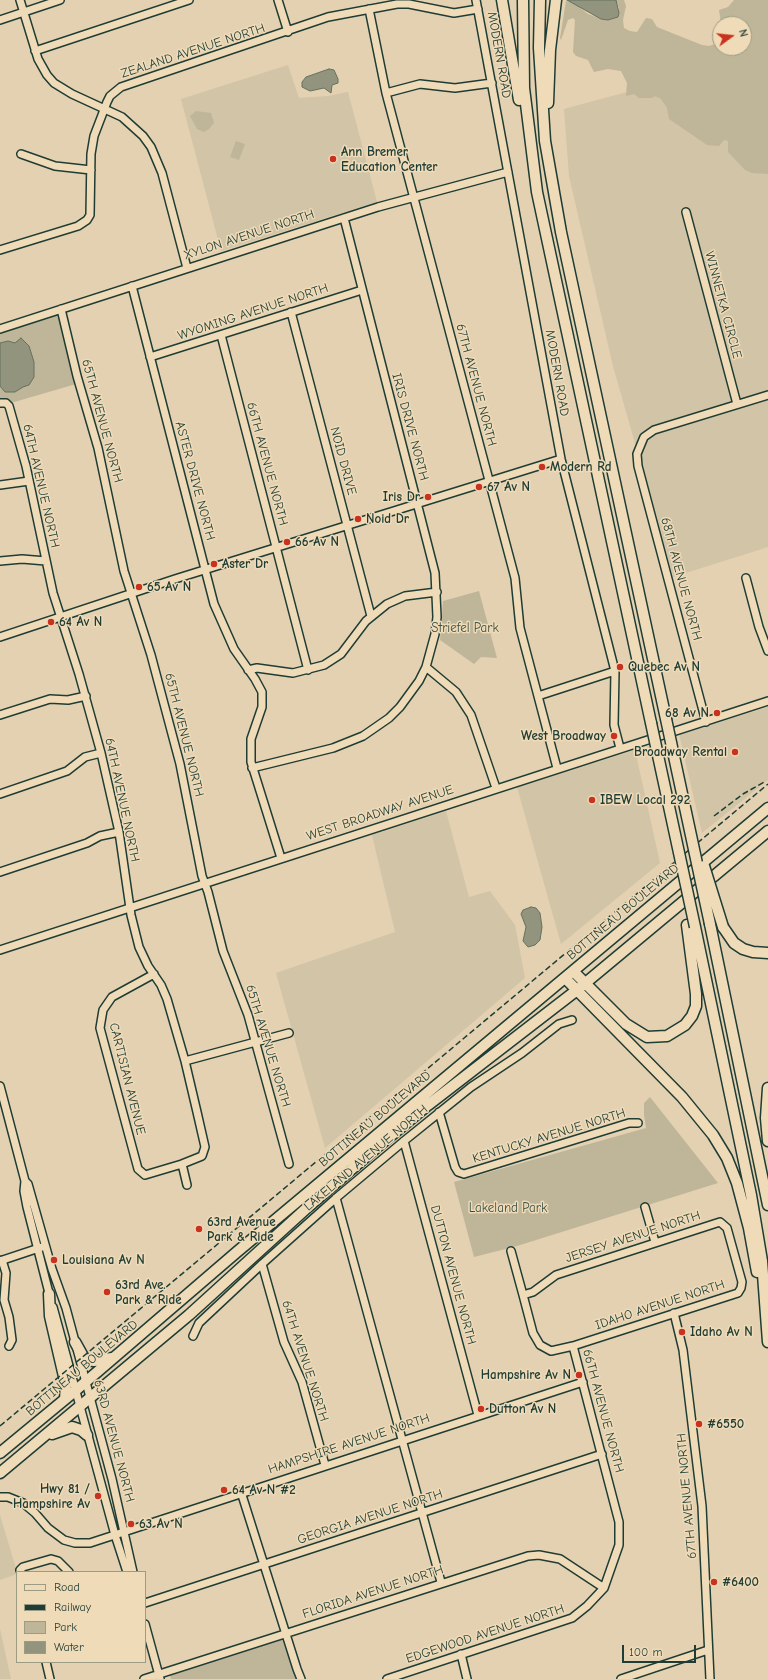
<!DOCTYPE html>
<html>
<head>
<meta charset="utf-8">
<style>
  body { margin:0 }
  #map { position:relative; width:768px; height:1679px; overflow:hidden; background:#e3d1b1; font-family:"Comic Neue",sans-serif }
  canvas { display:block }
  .legend { position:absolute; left:16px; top:1571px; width:130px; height:92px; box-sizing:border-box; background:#f0dbb9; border:1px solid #9c9c84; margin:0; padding:5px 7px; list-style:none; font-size:12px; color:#1f3d34 }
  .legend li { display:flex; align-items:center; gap:8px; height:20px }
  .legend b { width:20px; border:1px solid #9c9c84 }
  .north { position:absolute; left:712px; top:16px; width:40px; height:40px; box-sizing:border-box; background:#f0dbb9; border:1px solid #9c9c84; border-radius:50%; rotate:75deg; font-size:11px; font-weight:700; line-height:16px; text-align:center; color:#1f3d34 }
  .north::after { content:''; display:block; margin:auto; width:14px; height:18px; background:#c8321e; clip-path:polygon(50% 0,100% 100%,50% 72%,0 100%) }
  .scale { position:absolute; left:622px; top:1645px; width:74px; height:18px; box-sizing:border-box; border:2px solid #1f3d34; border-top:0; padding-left:5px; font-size:12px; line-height:14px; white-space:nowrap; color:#1f3d34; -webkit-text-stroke:3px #f0dbb9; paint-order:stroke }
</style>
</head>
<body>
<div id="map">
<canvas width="768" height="1679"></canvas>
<ul class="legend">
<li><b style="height:5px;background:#f0dbb9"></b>Road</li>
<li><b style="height:5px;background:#1f3d34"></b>Railway</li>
<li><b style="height:11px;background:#bfb699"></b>Park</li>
<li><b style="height:11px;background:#93947d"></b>Water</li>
</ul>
<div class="north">N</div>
<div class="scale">100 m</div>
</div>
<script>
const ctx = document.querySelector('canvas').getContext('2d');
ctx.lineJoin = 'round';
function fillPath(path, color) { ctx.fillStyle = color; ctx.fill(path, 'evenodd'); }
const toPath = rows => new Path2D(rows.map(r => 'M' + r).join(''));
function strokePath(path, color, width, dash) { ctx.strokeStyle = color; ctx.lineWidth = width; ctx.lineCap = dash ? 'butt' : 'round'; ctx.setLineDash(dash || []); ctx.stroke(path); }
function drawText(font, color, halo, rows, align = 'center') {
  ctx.font = font + ' "Comic Neue",sans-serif'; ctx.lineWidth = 3; ctx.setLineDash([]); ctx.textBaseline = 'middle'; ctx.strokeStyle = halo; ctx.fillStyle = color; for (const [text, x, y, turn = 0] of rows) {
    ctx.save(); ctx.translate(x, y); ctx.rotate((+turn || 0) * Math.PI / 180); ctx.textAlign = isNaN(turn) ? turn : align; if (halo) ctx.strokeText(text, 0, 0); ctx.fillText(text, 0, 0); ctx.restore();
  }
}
fillPath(toPath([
  [288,65,299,98,328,96,348,92,377,202,221,251,181,99],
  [649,86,768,163,768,547,673,577,613,366,569,176,564,109],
  [768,707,768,780,702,833,679,734],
  [635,750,660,863,561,944,517,787],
  [446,811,469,897,490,891,515,925,525,978,325,1148,276,973,395,932,372,835],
  [0,1515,17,1572,17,1574,0,1580],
  [0,1629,11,1679,0,1679]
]), '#d2c4a6');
fillPath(toPath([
  [616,0,624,0,626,6,623,20,624,28,630,31,637,32,646,18,652,19,657,27,702,45,709,46,718,43,720,40,720,48,744,48,744,24,721,24,719,10,728,7,734,0,768,0,768,174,752,173,745,170,728,152,728,141,724,140,719,146,707,145,669,119,667,108,661,99,655,96,652,98,639,98,634,94,626,96,627,83,621,71,608,69,594,72,588,60,576,56,573,52,575,20,573,18,568,20,561,40,560,38,566,1,574,3,588,14,601,19,608,20,618,17,619,8],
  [196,111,211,113,214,123,209,129,204,132,197,129,190,116],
  [236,141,245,144,239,160,230,157],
  [58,313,76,384,11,403,5,399,0,400,0,332],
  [479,591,497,658,481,657,474,664,440,640,443,601],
  [650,1097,718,1183,517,1246,474,1257,454,1182,646,1128,644,1115,644,1103],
  [282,1639,298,1679,171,1679,170,1675]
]), '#bfb699');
const water = toPath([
  [567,0,616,0,619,13,618,17,608,20,601,19,567,0],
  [329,69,334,70,338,79,338,83,332,85,331,93,324,88,310,91,302,87,302,82,306,77,329,69],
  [21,338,29,346,34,362,34,377,29,385,23,387,15,392,5,392,0,386,0,343,8,341,15,343,21,338],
  [531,907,536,908,540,913,542,927,540,940,535,945,528,947,523,941,526,927,521,914,523,910,531,907]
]);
fillPath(water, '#93947d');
strokePath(water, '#657160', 1);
const minor = toPath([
  [20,0,38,59,47,75,54,83,72,94,122,117,143,136,151,147,162,173,187,268],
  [278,0,288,32],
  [476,0,561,459,615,671,614,725,620,748],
  [369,9,386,93,515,578,520,628,557,768],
  [0,20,60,0],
  [35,51,189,0],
  [386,93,420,84,455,88,492,83],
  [21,154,55,166,91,170],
  [686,212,737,404],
  [344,218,435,573,437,617,435,634,426,667,456,692,471,715,496,788],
  [0,250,78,226,87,220,90,215,91,154,94,136,107,102,110,96,121,87,328,17,397,4,409,4,454,13,478,9],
  [132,286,214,604,234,649,255,679,262,692,262,707,251,739,251,762,281,858],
  [61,309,77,376,98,448,124,571,151,655,180,764,202,876,208,892,223,951,248,1015,289,1164],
  [291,312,371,616],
  [0,329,378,207,508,172],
  [221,335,308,670],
  [150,357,362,290],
  [0,403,6,403,9,406,26,466,53,593,79,674,101,753,119,832,131,915,139,947,148,966,161,985,167,999,185,1061,197,1112,205,1147,202,1156,182,1164,187,1185],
  [0,485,29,481],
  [0,561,22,559,46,561],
  [746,578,759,627,768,651],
  [0,637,175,579,561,459],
  [248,670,257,668,293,673,324,665,341,654,366,621,387,604,405,596,437,592],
  [538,696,615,671],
  [0,715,50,699,68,700,86,696],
  [706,722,638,466,637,454,644,437,654,430,768,395],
  [252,768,333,748,363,736,389,718,400,707,419,681,426,667],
  [0,794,67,771,85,757,101,753],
  [0,872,87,843,100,836,119,832],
  [0,950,768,701],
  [154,974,112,997,103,1010,100,1028,138,1169,145,1175,182,1164],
  [185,1061,289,1033],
  [0,1086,25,1181,24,1191,27,1207,50,1297],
  [439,1112,455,1167,458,1172,464,1174,629,1123,638,1123],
  [404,1141,478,1415],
  [25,1181,28,1184,52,1269,66,1308,112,1479,133,1572],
  [336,1198,441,1582],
  [645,1207,655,1242],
  [511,1251,523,1295,533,1333,540,1345,551,1351,573,1346,738,1293,741,1288,742,1282,727,1228,720,1222,556,1275,533,1292,523,1295],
  [2,1260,6,1273,4,1300,9,1317,12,1340,9,1346],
  [0,1261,42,1247],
  [262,1264,284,1342,302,1382,325,1465],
  [53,1307,115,1535,127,1572],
  [674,1313,683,1350,702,1506,710,1679],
  [193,1336,199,1323,262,1264,336,1198,404,1141,471,1087,522,1053,559,1024,572,1020],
  [241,1492,297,1669,301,1679],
  [0,1497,8,1497,23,1503,35,1513,48,1528,64,1540,75,1543,90,1543,583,1382],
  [21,1572,20,1570,23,1567,51,1559,58,1561,69,1572],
  [145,1603,602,1454],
  [145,1624,160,1679],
  [461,1654,467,1679],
  [46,1662,50,1679],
  [144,1679,528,1556,539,1555,560,1559,604,1588],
  [387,1679,572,1618,587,1606,604,1588,619,1545,619,1522,573,1346],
  [621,1679,708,1650]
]);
const highway = toPath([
  [502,0,519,100],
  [523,0,524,88,537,192,651,723],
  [540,0,539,48,545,141,561,232,666,719],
  [548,103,550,50,556,0],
  [710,924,768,1205],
  [695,927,751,1195,762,1261,768,1342],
  [723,927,734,943,743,949,753,952,768,953],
  [573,971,626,1024,647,1037,667,1036,685,1025,692,1016,696,1006,696,994,687,925],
  [565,978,682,1097,713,1135,727,1158,737,1183,749,1228,757,1272],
  [768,1088,766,1118,768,1141],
  [49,1294,50,1316,66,1385,65,1399],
  [75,1342,85,1360,94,1361,112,1358],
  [52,1434,72,1427,81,1430,87,1435],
  [0,1453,75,1391,238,1251,768,808],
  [0,1473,189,1315,309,1206,376,1148,428,1105,577,990,768,831]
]);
strokePath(minor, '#1f3d34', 10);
strokePath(highway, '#1f3d34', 13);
strokePath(minor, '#f0dbb9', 7);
strokePath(highway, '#f0dbb9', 10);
strokePath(toPath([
  [714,816,743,794,766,781],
  [0,1426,768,784]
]), '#1f3d34', 1.5, [6, 3]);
const highwayBridge = toPath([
  [666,719,710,924],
  [651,723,695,927],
  [704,866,723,927]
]);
strokePath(highwayBridge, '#1f3d34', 13, []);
strokePath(highwayBridge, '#f0dbb9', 10);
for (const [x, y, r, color] of [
  [333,159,4,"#c8321e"],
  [542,467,4,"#c8321e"],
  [479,487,4,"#c8321e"],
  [428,497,4,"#c8321e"],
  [358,519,4,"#c8321e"],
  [287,542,4,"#c8321e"],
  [214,564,4,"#c8321e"],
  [139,587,4,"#c8321e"],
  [51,622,4,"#c8321e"],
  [620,667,4,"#c8321e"],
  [717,713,4,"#c8321e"],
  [614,736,4,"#c8321e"],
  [735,752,4,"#c8321e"],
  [592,800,4,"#c8321e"],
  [199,1229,4,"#c8321e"],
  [54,1260,4,"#c8321e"],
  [107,1292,4,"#c8321e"],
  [682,1332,4,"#c8321e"],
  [579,1375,4,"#c8321e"],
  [481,1409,4,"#c8321e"],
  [699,1424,4,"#c8321e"],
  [224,1490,4,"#c8321e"],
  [98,1496,4,"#c8321e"],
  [131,1524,4,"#c8321e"],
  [714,1582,4,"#c8321e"]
]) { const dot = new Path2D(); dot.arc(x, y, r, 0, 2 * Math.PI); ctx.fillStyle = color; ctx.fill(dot); strokePath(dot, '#f0dbb9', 1.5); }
drawText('13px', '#1f3d34', '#f0dbb9', [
  ["ZEALAND AVENUE NORTH",193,51,-18],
  ["MODERN ROAD",499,55,80],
  ["XYLON AVENUE NORTH",249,235,-18],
  ["WINNETKA CIRCLE",723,305,75],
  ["WYOMING AVENUE NORTH",253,312,-18],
  ["MODERN ROAD",557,373,80],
  ["67TH AVENUE NORTH",476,385,75],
  ["65TH AVENUE NORTH",102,421,75],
  ["IRIS DRIVE NORTH",410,427,75],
  ["NOID DRIVE",343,461,75],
  ["66TH AVENUE NORTH",267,464,75],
  ["ASTER DRIVE NORTH",195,481,75],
  ["64TH AVENUE NORTH",41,486,77],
  ["68TH AVENUE NORTH",681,579,75],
  ["65TH AVENUE NORTH",184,735,76],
  ["64TH AVENUE NORTH",122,800,78],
  ["WEST BROADWAY AVENUE",380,813,-18],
  ["BOTTINEAU BOULEVARD",623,912,-40],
  ["65TH AVENUE NORTH",268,1046,73],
  ["CARTISIAN AVENUE",127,1079,76],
  ["BOTTINEAU BOULEVARD",375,1119,-40],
  ["KENTUCKY AVENUE NORTH",549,1136,-17],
  ["LAKELAND AVENUE NORTH",366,1158,-40],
  ["JERSEY AVENUE NORTH",633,1237,-18],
  ["DUTTON AVENUE NORTH",453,1275,75],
  ["IDAHO AVENUE NORTH",660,1305,-18],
  ["64TH AVENUE NORTH",305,1361,72],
  ["BOTTINEAU BOULEVARD",82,1368,-40],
  ["66TH AVENUE NORTH",603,1411,75],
  ["63RD AVENUE NORTH",114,1441,75],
  ["HAMPSHIRE AVENUE NORTH",349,1444,-18],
  ["67TH AVENUE NORTH",687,1496,-95],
  ["GEORGIA AVENUE NORTH",370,1517,-18],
  ["FLORIDA AVENUE NORTH",373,1592,-18],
  ["EDGEWOOD AVENUE NORTH",485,1634,-18]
]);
drawText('bold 13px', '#1f3d34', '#f0dbb9', [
  ["Ann Bremer",341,152],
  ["Education Center",341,167],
  ["Modern Rd",550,467],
  ["67 Av N",487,487],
  ["Iris Dr",420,497,"right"],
  ["Noid Dr",366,519],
  ["66 Av N",295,542],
  ["Aster Dr",222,564],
  ["65 Av N",147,587],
  ["64 Av N",59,622],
  ["Quebec Av N",628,667],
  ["68 Av N",709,713,"right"],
  ["West Broadway",606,736,"right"],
  ["Broadway Rental",727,752,"right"],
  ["IBEW Local 292",600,800],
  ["63rd Avenue",207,1222],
  ["Park & Ride",207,1237],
  ["Louisiana Av N",62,1260],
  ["63rd Ave.",115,1285],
  ["Park & Ride",115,1300],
  ["Idaho Av N",690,1332],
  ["Hampshire Av N",571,1375,"right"],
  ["Dutton Av N",489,1409],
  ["#6550",707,1424],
  ["Hwy 81 /",90,1489,"right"],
  ["Hampshire Av",90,1504,"right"],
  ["64 Av N #2",232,1490],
  ["63 Av N",139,1524],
  ["#6400",722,1582]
], 'left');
drawText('13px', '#374f43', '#f0dbb9', [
  ["Striefel Park",465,628],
  ["Lakeland Park",508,1208]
]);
</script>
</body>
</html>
